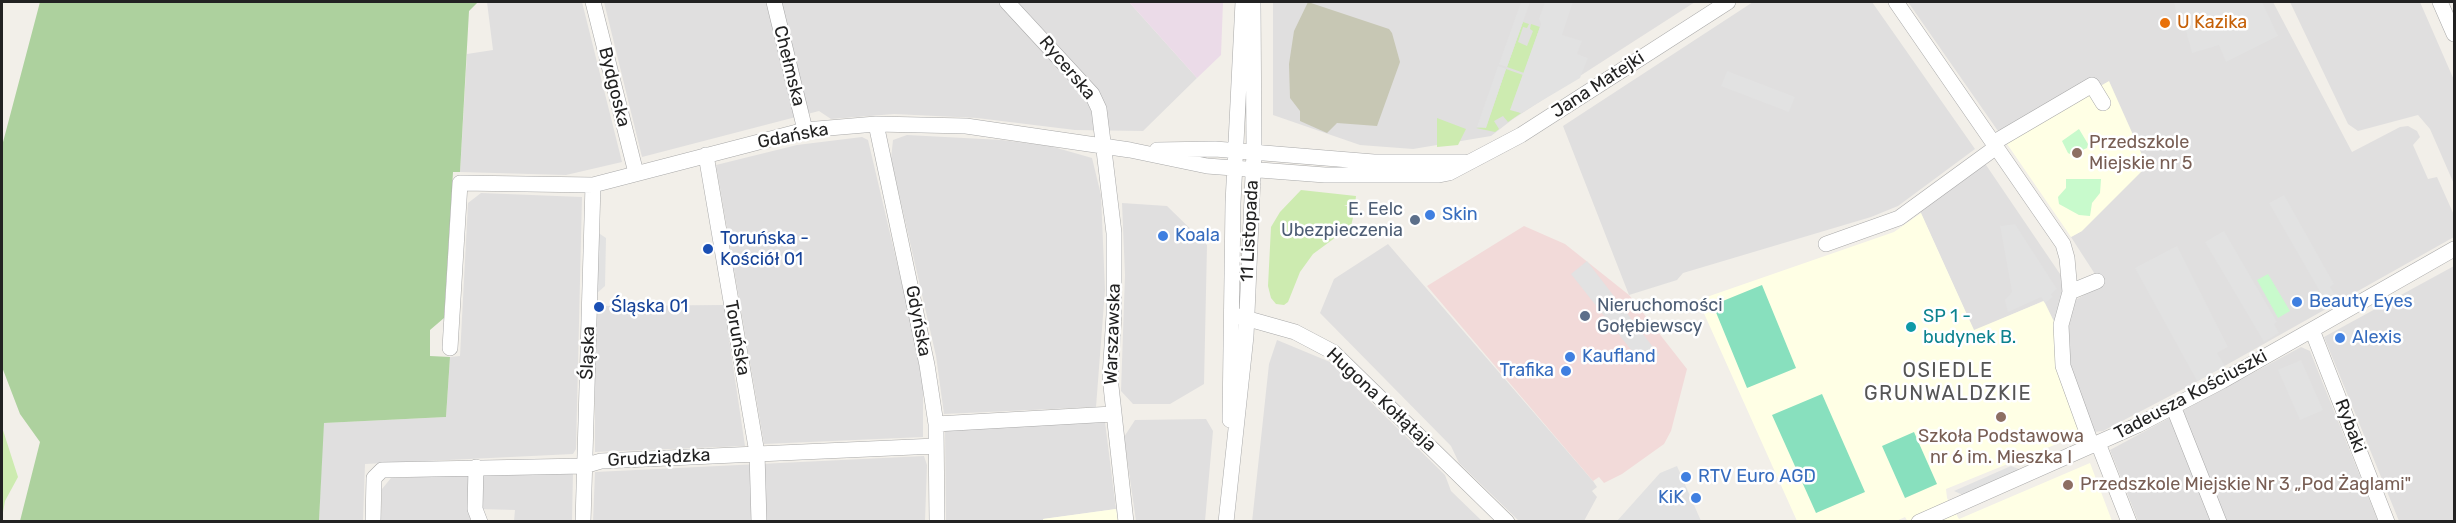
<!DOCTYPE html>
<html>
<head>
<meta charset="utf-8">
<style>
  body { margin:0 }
  #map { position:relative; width:2456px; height:523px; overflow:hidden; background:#f2efe9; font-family:Rubik,sans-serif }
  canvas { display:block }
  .frame { position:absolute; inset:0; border:3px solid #222; pointer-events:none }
</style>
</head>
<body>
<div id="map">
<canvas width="2456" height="523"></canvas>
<div class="frame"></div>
</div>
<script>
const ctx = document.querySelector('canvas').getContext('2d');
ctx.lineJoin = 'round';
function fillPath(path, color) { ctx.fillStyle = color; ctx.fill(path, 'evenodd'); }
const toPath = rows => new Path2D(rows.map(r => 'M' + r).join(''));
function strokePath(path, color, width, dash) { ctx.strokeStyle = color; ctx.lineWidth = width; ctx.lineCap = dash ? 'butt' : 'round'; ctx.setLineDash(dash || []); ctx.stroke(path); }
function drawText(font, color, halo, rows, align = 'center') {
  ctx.font = font + ' Rubik,sans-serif'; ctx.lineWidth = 5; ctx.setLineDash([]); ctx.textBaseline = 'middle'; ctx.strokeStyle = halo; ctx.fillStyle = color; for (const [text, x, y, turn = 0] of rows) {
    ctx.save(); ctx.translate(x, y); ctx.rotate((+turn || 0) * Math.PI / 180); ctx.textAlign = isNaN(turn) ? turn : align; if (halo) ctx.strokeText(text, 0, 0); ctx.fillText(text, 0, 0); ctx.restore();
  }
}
fillPath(toPath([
  [487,2,582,2,622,162,566,175,460,172,467,54,493,50],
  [604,2,1129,2,1197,78,1143,131,1075,130,977,118,894,114,831,119,819,111,642,157],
  [1273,2,1695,2,1513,119,1491,136,1413,149,1360,145,1273,115],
  [1753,2,1872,2,1975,149,1898,206,1871,217,1683,273,1677,280,1629,295,1563,126],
  [1908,2,2273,2,2352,152,2400,127,2408,126,2417,131,2420,137,2413,145,2428,179,2437,177,2454,215,2454,237,2189,386,2103,431,2084,433,2043,301,1974,331,1919,209,1984,162,2077,299,2102,285,2071,237,2082,231,2005,141],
  [2290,2,2420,2,2454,80,2454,184,2430,129,2418,115,2358,131,2348,124],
  [907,135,1002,140,1050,146,1092,158,1101,195,1105,290,1096,407,944,414,936,356,891,159,893,140],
  [862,137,868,140,923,373,923,437,764,444,716,165,797,145],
  [481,193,582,197,576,449,573,454,365,464,363,521,319,522,323,423,446,417,450,357,460,356,468,203],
  [1122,203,1167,206,1207,245,1204,384,1170,404,1133,404,1121,391,1125,275],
  [1388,244,1593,481,1597,487,1592,491,1597,497,1584,521,1519,521,1459,463,1451,446,1320,313,1334,279],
  [2454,266,2454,521,2399,521,2324,337],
  [724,305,745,446,595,452,595,306],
  [1277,340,1330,362,1445,475,1451,491,1482,521,1252,522,1269,364],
  [2301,347,2310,351,2378,521,2138,521,2110,450],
  [1206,419,1213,431,1205,521,1136,521,1124,437,1135,420],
  [1105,422,1116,509,1043,519,1043,521,946,521,945,430],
  [924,456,927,465,925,521,593,522,595,472],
  [573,472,572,521,514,521,515,510,478,509,479,475],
  [472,475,470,521,381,522,382,489,391,478]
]), '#e0dfdf');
fillPath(toPath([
  [1524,226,1565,244,1629,295,1687,369,1671,431,1664,444,1622,474,1604,483,1599,477,1593,481,1427,286]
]), '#f2dad9');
fillPath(toPath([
  [1129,2,1223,2,1221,55,1197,78]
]), '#ebdbe8');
fillPath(toPath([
  [2109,81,2147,166,2082,231,2071,237,2005,141],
  [1921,213,1974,330,2044,301,2063,340,2084,433,1946,489,1947,498,1959,519,2090,463,2112,521,1908,522,1905,517,1894,522,1797,521,1698,300,1894,232],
  [1116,509,1118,521,1043,521,1043,519]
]), '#ffffe5');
fillPath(toPath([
  [1308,2,1389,29,1392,33,1400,62,1377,126,1337,123,1327,133,1300,121,1300,111,1290,98,1289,64,1294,31]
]), '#c7c7b4');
fillPath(toPath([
  [1523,22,1529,24,1527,28,1523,27,1518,42,1527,46,1533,31,1530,29,1531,24,1540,27,1524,73,1507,67],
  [1506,69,1523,75,1511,109,1521,113,1508,122,1503,116,1494,121,1499,129,1495,132,1476,128,1486,127],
  [1437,118,1466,129,1458,145,1437,147],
  [1301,190,1356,196,1355,205,1344,205,1355,209,1351,226,1313,254,1300,272,1288,302,1284,305,1276,304,1271,298,1268,286,1271,227,1280,212],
  [2,427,18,477,5,501,2,518]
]), '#cdebb0');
fillPath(toPath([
  [40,2,478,2,469,11,460,172,453,172,444,318,430,330,430,356,450,357,446,417,324,423,319,521,20,521,40,442,20,414,2,367,2,146]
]), '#add19e');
fillPath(toPath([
  [2079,129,2088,144,2087,148,2072,155,2068,153,2062,141],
  [2066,179,2101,179,2100,193,2092,203,2090,216,2079,215,2059,204,2058,197,2066,188],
  [2268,274,2290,311,2278,318,2257,280]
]), '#c8facc');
fillPath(toPath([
  [1762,285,1796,368,1747,388,1713,305],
  [1822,394,1865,492,1816,513,1772,415],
  [1914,432,1937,484,1905,498,1882,446]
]), '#88e0be');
fillPath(toPath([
  [1521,2,1530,2,1507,67,1499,64],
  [1545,2,1573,2,1562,35,1582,41,1577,54,1588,58,1580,78,1521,113,1510,110,1541,24,1539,19],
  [2174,2,2262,2,2278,36,2226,62,2219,45,2192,53,2182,16,2177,17],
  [1498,66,1506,69,1486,128,1477,127],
  [1727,71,1795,97,1789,112,1721,86],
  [2284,195,2334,284,2330,287,2336,296,2326,302,2269,203],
  [2015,224,2057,289,2051,294,2053,297,2045,303,2041,297,2008,312,2005,300,2012,292,2000,226],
  [2224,231,2277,322,2274,324,2279,333,2264,342,2205,242],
  [597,232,606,238,605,286,596,294],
  [2177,246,2228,347,2217,353,2225,366,2197,381,2135,268],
  [1587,261,1659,355,1643,365,1571,274],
  [2301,360,2323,410,2300,420,2278,370],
  [1677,466,1701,521,1617,521,1660,473],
  [2011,466,2024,471,1965,496,1954,491]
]), '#e2e2e2');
const minor = toPath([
  [593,2,636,173],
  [774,2,805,130],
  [1007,2,1092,94,1099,109,1114,233,1114,315,1110,377,1126,522],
  [1896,2,2063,244,2067,258,2070,292,2097,281],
  [2440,2,2454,34],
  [876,124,927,365,936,424,937,522],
  [1993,143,2092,85,2103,103],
  [1157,150,1215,149,1374,162,1465,162],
  [706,155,757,453,759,522],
  [1826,244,1899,218,1995,148],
  [2070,292,2061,325,2063,366,2092,446],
  [1238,316,1295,332,1333,352,1507,522],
  [2312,330,2387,522],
  [450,348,460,183,593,185,805,130,876,124,966,126,1130,150,1207,166,1325,175,1439,175,1449,173,1521,135,1728,2],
  [2173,406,2219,522],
  [1230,420,1233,203,1243,2],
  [936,424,1113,414],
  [2098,443,2129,522],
  [476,467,475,509,480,522],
  [373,522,374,478,382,470,584,466,601,461,936,446],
  [583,522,593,185],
  [1226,522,1246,336,1254,152,1253,2],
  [1919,522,2138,425,2222,381,2454,249]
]);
strokePath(minor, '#a9a9a9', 16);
strokePath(minor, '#fff', 15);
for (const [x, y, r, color] of [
  [2165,23,6,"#e8710a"],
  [2077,153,6,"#8d6e63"],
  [1430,215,6,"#3f7fe0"],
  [1415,220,6,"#5c6f8a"],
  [1163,236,6,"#3f7fe0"],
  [708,249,6,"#1a4fb4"],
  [2297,302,6,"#3f7fe0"],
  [599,307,6,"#1a4fb4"],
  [1585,316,6,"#5c6f8a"],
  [1911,327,6,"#0f9aa8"],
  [2340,338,6,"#3f7fe0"],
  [1570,357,6,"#3f7fe0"],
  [1566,371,6,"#3f7fe0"],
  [2001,417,6,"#8d6e63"],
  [1686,477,6,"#3f7fe0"],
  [2068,485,6,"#8d6e63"],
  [1696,498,6,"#3f7fe0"]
]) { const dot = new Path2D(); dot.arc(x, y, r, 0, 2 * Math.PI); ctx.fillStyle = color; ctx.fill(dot); strokePath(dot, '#fff', 2); }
drawText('18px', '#c56008', '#fff', [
  ["U Kazika",2177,23]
], 'left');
drawText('18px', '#222', '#fff', [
  ["Chełmska",789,66,76],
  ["Rycerska",1067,68,50],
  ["Jana Matejki",1598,85,-33],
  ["Bydgoska",614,87,76],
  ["Gdańska",793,136,-11],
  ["11 Listopada",1250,231,-87],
  ["Gdyńska",918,321,79],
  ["Warszawska",1113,334,-88],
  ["Toruńska",737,338,80],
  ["Śląska",588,353,-88],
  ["Tadeusza Kościuszki",2191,395,-28],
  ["Hugona Kołłątaja",1381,400,43],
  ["Rybaki",2350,426,69],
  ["Grudziądzka",659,458,-3]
]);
drawText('18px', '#785e54', '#fff', [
  ["Przedszkole",2089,143],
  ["Miejskie nr 5",2089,164],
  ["Szkoła Podstawowa",2001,437,"center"],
  ["nr 6 im. Mieszka I",2001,458,"center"],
  ["Przedszkole Miejskie Nr 3 „Pod Żaglami\"",2080,485]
], 'left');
drawText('18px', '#4e5e75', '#fff', [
  ["E. Eelc",1403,210],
  ["Ubezpieczenia",1403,231],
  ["Nieruchomości",1597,306,"left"],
  ["Gołębiewscy",1597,327,"left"]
], 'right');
drawText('18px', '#366cbe', '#fff', [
  ["Skin",1442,215],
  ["Koala",1175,236],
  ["Beauty Eyes",2309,302],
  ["Alexis",2352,338],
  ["Kaufland",1582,357],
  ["Trafika",1554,371,"right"],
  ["RTV Euro AGD",1698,477],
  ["KiK",1684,498,"right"]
], 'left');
drawText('18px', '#164399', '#fff', [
  ["Toruńska -",720,239],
  ["Kościół 01",720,260],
  ["Śląska 01",611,307]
], 'left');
drawText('18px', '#0d838f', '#fff', [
  ["SP 1 -",1923,317],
  ["budynek B.",1923,338]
], 'left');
ctx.letterSpacing = '1.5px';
drawText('20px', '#555', '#fff', [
  ["OSIEDLE",1948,371],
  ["GRUNWALDZKIE",1948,394]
]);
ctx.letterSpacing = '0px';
</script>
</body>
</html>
